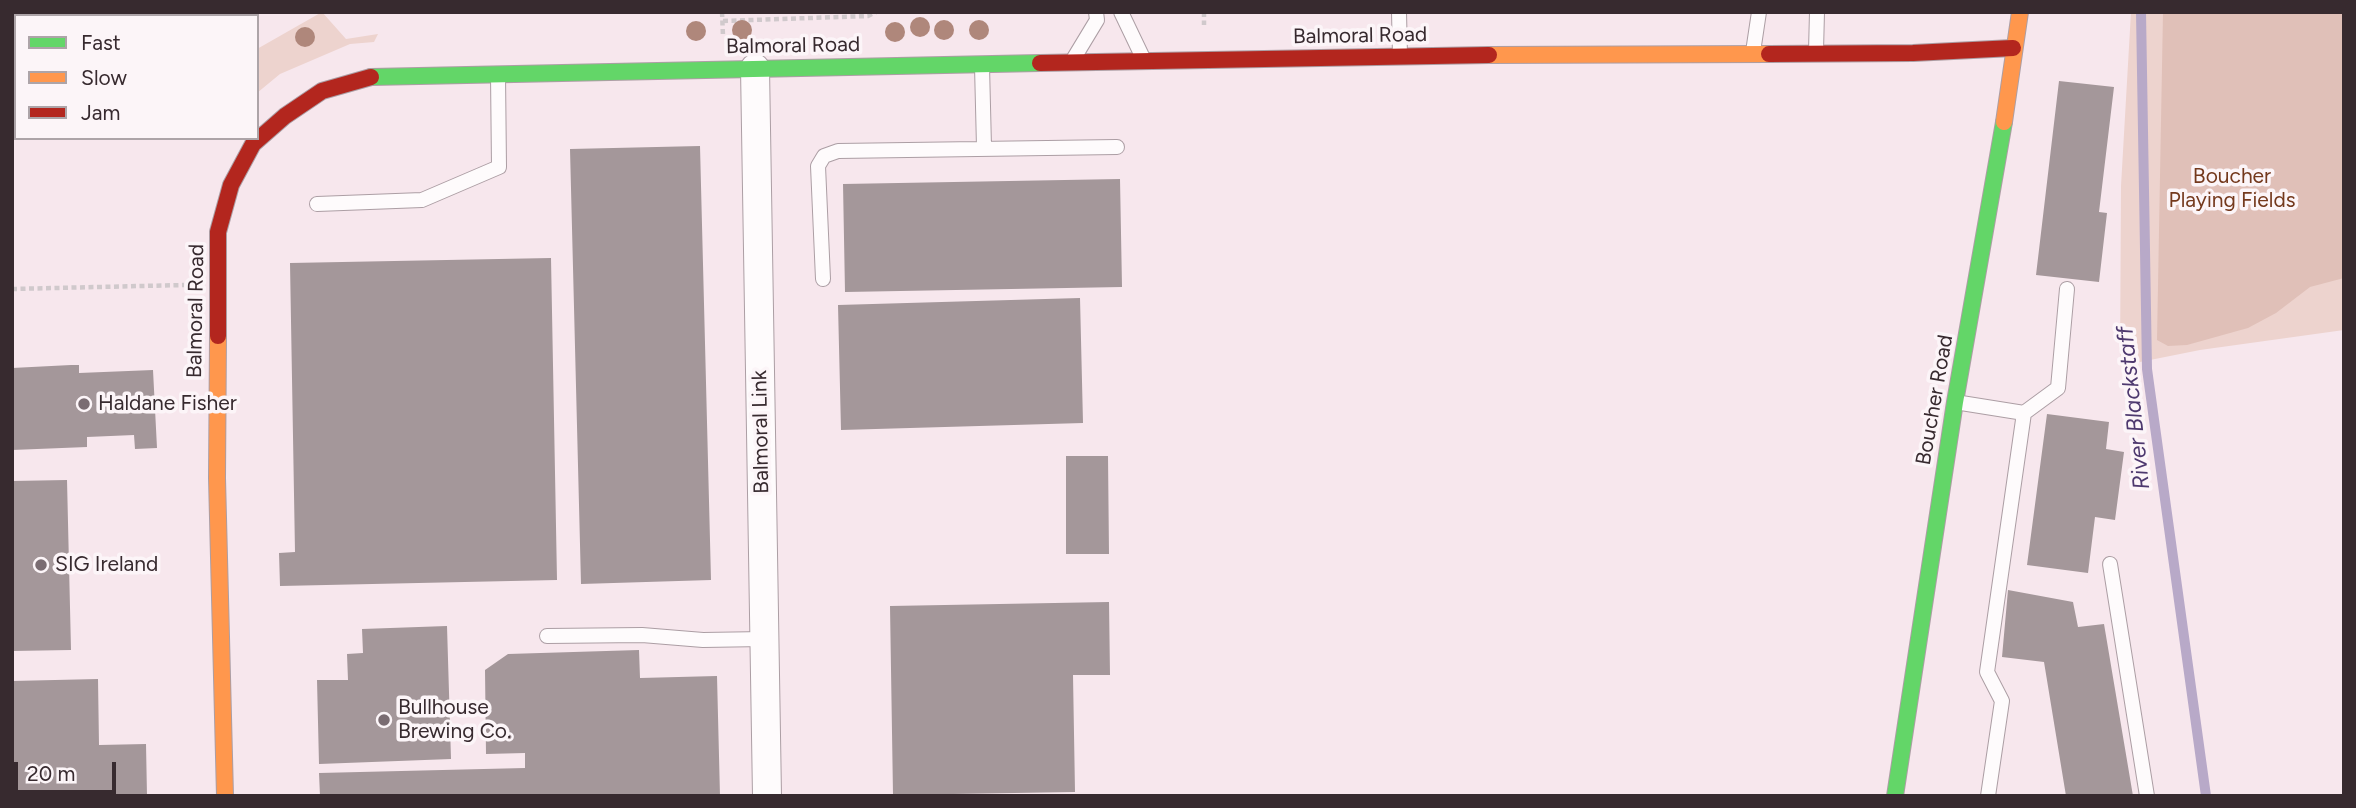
<!DOCTYPE html>
<html>
<head>
<meta charset="utf-8">
<style>
  body { margin:0 }
  #map { position:relative; width:2356px; height:808px; overflow:hidden; background:#f7e7ed; font-family:Figtree,sans-serif }
  canvas { display:block }
  .frame { position:absolute; inset:0; border:14px solid #372a2f; pointer-events:none }
  .legend { position:absolute; left:14px; top:14px; width:245px; height:126px; box-sizing:border-box; background:#fcf5f8; border:2px solid #ada4a8; margin:0; padding:9px 12px; list-style:none; font-size:21px; color:#372a2f }
  .legend li { display:flex; align-items:center; gap:14px; height:35px }
  .legend b { width:35px; border:2px solid #ada4a8 }
  .scale { position:absolute; left:14px; top:762px; width:102px; height:32px; box-sizing:border-box; border:4px solid #372a2f; border-top:0; padding-left:9px; font-size:21px; line-height:24px; white-space:nowrap; color:#372a2f; -webkit-text-stroke:5px #fcf5f8; paint-order:stroke }
</style>
</head>
<body>
<div id="map">
<canvas width="2356" height="808"></canvas>
<div class="frame"></div>
<ul class="legend">
<li><b style="height:9px;background:#63d668"></b>Fast</li>
<li><b style="height:9px;background:#ff974d"></b>Slow</li>
<li><b style="height:9px;background:#b3261e"></b>Jam</li>
</ul>
<div class="scale">20 m</div>
</div>
<script>
const ctx = document.querySelector('canvas').getContext('2d');
ctx.lineJoin = 'round';
function fillPath(path, color) { ctx.fillStyle = color; ctx.fill(path, 'evenodd'); }
const toPath = rows => new Path2D(rows.map(r => 'M' + r).join(''));
function strokePath(path, color, width, dash) { ctx.strokeStyle = color; ctx.lineWidth = width; ctx.lineCap = dash ? 'butt' : 'round'; ctx.setLineDash(dash || []); ctx.stroke(path); }
function drawText(font, color, halo, rows, align = 'center') {
  ctx.font = font + ' Figtree,sans-serif'; ctx.lineWidth = 7; ctx.setLineDash([]); ctx.textBaseline = 'middle'; ctx.strokeStyle = halo; ctx.fillStyle = color; for (const [text, x, y, turn = 0] of rows) {
    ctx.save(); ctx.translate(x, y); ctx.rotate((+turn || 0) * Math.PI / 180); ctx.textAlign = isNaN(turn) ? turn : align; if (halo) ctx.strokeText(text, 0, 0); ctx.fillText(text, 0, 0); ctx.restore();
  }
}
fillPath(toPath([
  [322,12,346,39,378,34,374,42,350,44,280,74,257,93,257,49],
  [2131,12,2344,12,2344,330,2200,350,2120,366,2121,186]
]), '#edd3ce');
fillPath(toPath([
  [2163,12,2344,12,2344,278,2310,287,2276,313,2248,328,2187,345,2168,346,2157,340]
]), '#e0c0b8');
strokePath(toPath([
  [2141,12,2147,369,2206,796]
]), '#b8a9c8', 10);
fillPath(toPath([
  [2059,81,2114,87,2099,212,2107,213,2099,282,2036,275],
  [700,146,711,580,581,584,570,149],
  [1120,179,1122,287,845,292,843,184],
  [551,258,557,580,280,586,279,553,295,552,290,263],
  [1080,298,1083,423,841,430,838,305],
  [71,365,79,365,79,373,153,370,157,448,135,449,134,435,87,437,87,447,12,450,12,368],
  [2047,414,2109,422,2106,449,2124,452,2115,520,2095,517,2088,573,2027,565],
  [1066,456,1108,456,1109,554,1066,554],
  [67,480,71,650,12,651,12,481],
  [2008,590,2073,602,2078,627,2104,624,2133,796,2066,796,2044,662,2002,657],
  [1109,602,1110,675,1073,675,1075,792,893,795,890,606],
  [447,626,451,759,319,764,317,680,348,680,347,654,363,653,362,629],
  [639,650,640,678,717,676,720,796,320,796,319,773,525,768,525,753,486,754,485,670,508,654],
  [98,679,99,745,146,744,147,796,12,796,12,681]
]), '#a4979a');
const lane = toPath([
  [138,12,138,16],
  [1121,12,1143,58],
  [1399,12,1400,56],
  [1816,51,1817,12],
  [1753,52,1759,12],
  [1074,58,1097,20,1096,12],
  [982,66,984,147],
  [317,204,422,200,499,167,498,75],
  [823,279,818,166,824,156,838,151,1117,147],
  [1955,402,2024,413,2058,388,2067,289],
  [2110,564,2147,796],
  [547,636,642,635,703,640,764,639],
  [1988,796,2002,701,1987,672,2024,413]
]);
const street = toPath([
  [755,68,767,796]
]);
const fast = toPath([
  [371,77,1040,63],
  [1895,796,1955,402,2004,122]
]);
const slow = toPath([
  [1489,55,1769,54],
  [2004,122,2020,12],
  [218,336,217,478,225,796]
]);
const jam = toPath([
  [1769,54,1913,53,2013,48],
  [1040,63,1489,55],
  [218,336,218,232,231,185,253,144,285,116,322,91,371,77]
]);
strokePath(lane, '#ac9ea4', 16);
strokePath(street, '#ac9ea4', 30);
strokePath(fast, '#ac9ea4', 18);
strokePath(slow, '#ac9ea4', 18);
strokePath(jam, '#ac9ea4', 18);
strokePath(toPath([
  [722,12,723,36],
  [1204,12,1204,25],
  [723,21,868,16,876,12],
  [12,289,184,285]
]), '#d0c9cc', 4.5, [5, 3.5]);
strokePath(lane, '#fefbfc', 14);
strokePath(street, '#fefbfc', 28);
strokePath(fast, '#63d668', 16);
strokePath(slow, '#ff974d', 16);
strokePath(jam, '#b3261e', 16);
ctx.fillStyle = '#af877b';
for (const [x, y] of [
  [920,27],
  [742,30],
  [944,30],
  [979,30],
  [696,31],
  [895,32],
  [305,37]
]) { ctx.beginPath(); ctx.arc(x, y, 10, 0, 2 * Math.PI); ctx.fill(); }
for (const [x, y, r, color] of [
  [84,404,7,"#7a6c72"],
  [41,565,7,"#7a6c72"],
  [384,720,7,"#7a6c72"]
]) { const dot = new Path2D(); dot.arc(x, y, r, 0, 2 * Math.PI); ctx.fillStyle = color; ctx.fill(dot); strokePath(dot, '#fcf5f8', 2.5); }
drawText('21px', '#372a2f', '#fcf5f8', [
  ["Balmoral Road",1360,36,-1],
  ["Balmoral Road",793,46,-1],
  ["Balmoral Road",196,311,-89],
  ["Boucher Road",1935,400,-80],
  ["Balmoral Link",761,432,-91]
]);
drawText('21px', '#74391d', '#fcf5f8', [
  ["Boucher",2232,177],
  ["Playing Fields",2232,201]
]);
drawText('21px', '#372a2f', '#fcf5f8', [
  ["Haldane Fisher",98,404],
  ["SIG Ireland",55,565],
  ["Bullhouse",398,708],
  ["Brewing Co.",398,732]
], 'left');
drawText('italic 23px', '#4d386e', '#fcf5f8', [
  ["River Blackstaff",2134,408,-96]
]);
</script>
</body>
</html>
